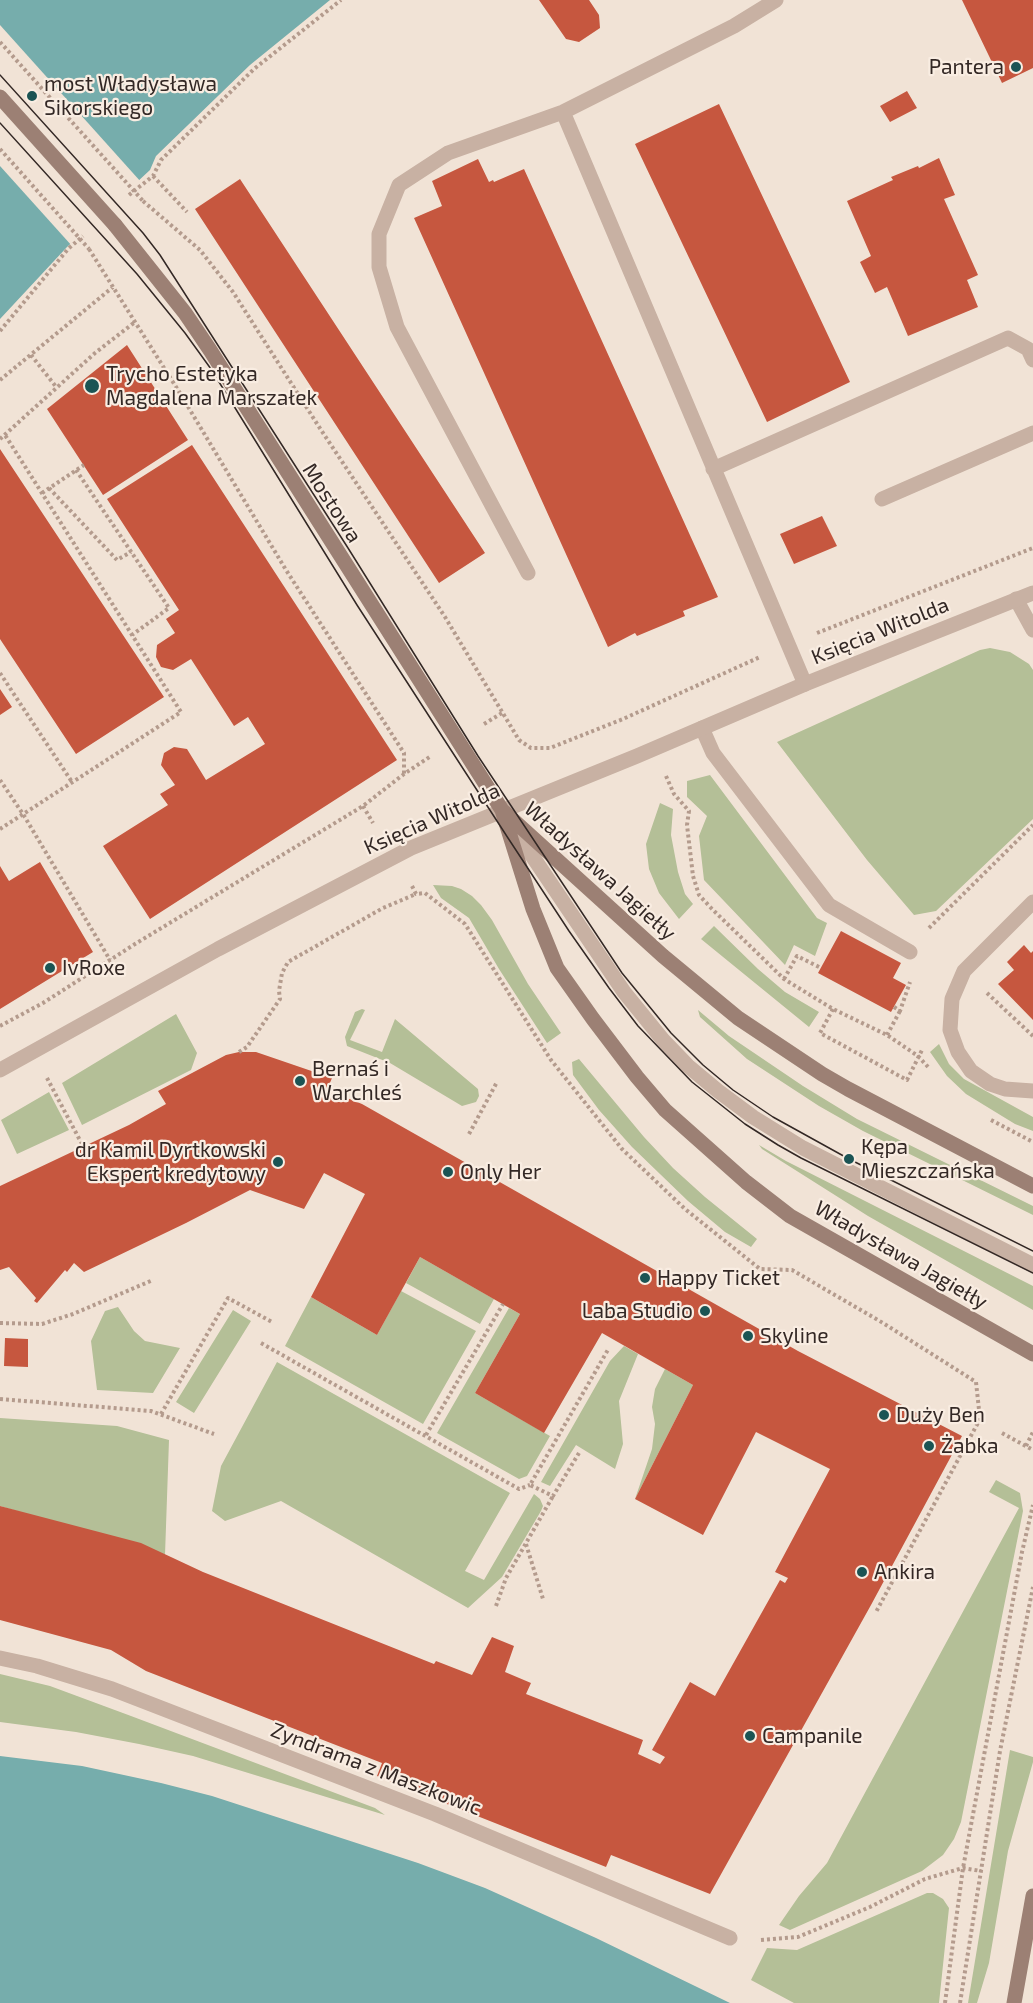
<!DOCTYPE html>
<html>
<head>
<meta charset="utf-8">
<style>
  body { margin:0 }
  canvas { display:block; background:#f1e3d6 }
</style>
</head>
<body>
<canvas width="1033" height="2003"></canvas>
<script>
const ctx = document.querySelector('canvas').getContext('2d');
ctx.lineJoin = 'round';
function fillPath(path, color) { ctx.fillStyle = color; ctx.fill(path, 'evenodd'); }
const toPath = rows => new Path2D(rows.map(r => 'M' + r).join(''));
function strokePath(path, color, width, dash) { ctx.strokeStyle = color; ctx.lineWidth = width; ctx.lineCap = dash ? 'butt' : 'round'; ctx.setLineDash(dash || []); ctx.stroke(path); }
function drawText(font, color, halo, rows, align = 'center') {
  ctx.font = font + ' "Exo 2",sans-serif'; ctx.lineWidth = 4.5; ctx.setLineDash([]); ctx.textBaseline = 'middle'; ctx.strokeStyle = halo; ctx.fillStyle = color; for (const [text, x, y, turn = 0] of rows) {
    ctx.save(); ctx.translate(x, y); ctx.rotate((+turn || 0) * Math.PI / 180); ctx.textAlign = isNaN(turn) ? turn : align; if (halo) ctx.strokeText(text, 0, 0); ctx.fillText(text, 0, 0); ctx.restore();
  }
}
fillPath(toPath([
  [990,648,1010,652,1029,664,1033,670,1033,819,936,911,914,915,867,860,777,742,980,650],
  [710,775,817,918,827,923,815,956,794,945,785,965,704,880,699,836,707,816,687,797,687,781],
  [660,803,673,809,671,835,678,872,685,894,693,904,679,919,659,893,649,869,646,844],
  [433,885,452,886,461,889,472,896,481,905,492,920,528,984,561,1033,547,1043,499,969,469,918,441,898],
  [714,926,758,969,785,992,819,1012,809,1027,701,939],
  [362,1009,365,1010,350,1040,382,1052,395,1019,478,1089,479,1096,476,1102,462,1106,390,1063,347,1046,345,1037,355,1012],
  [698,1010,729,1036,803,1086,857,1119,1033,1206,1033,1215,863,1131,819,1106,747,1059,700,1017],
  [176,1014,197,1053,191,1070,82,1125,62,1083],
  [939,1044,949,1064,964,1079,1033,1117,1033,1131,1015,1124,966,1094,947,1076,930,1052],
  [579,1059,644,1137,673,1168,705,1197,757,1239,751,1247,725,1232,688,1201,632,1147,599,1110,573,1075,572,1062],
  [49,1092,69,1130,17,1154,1,1120],
  [759,1145,786,1161,1033,1286,1033,1310,868,1216,762,1149],
  [420,1257,494,1299,480,1324,406,1283],
  [401,1291,476,1331,423,1424,285,1346,311,1297,377,1335],
  [118,1307,134,1331,145,1341,180,1348,153,1393,97,1390,91,1341,105,1311],
  [509,1308,520,1314,475,1393,550,1436,527,1476,519,1479,437,1433],
  [233,1310,251,1321,194,1413,176,1402],
  [624,1346,638,1354,619,1401,623,1444,615,1469,576,1445,550,1486,541,1482,610,1361],
  [277,1362,510,1493,465,1571,484,1580,534,1494,540,1499,543,1506,541,1511,502,1577,468,1608,281,1501,225,1521,212,1511,221,1466],
  [665,1369,693,1385,635,1499,652,1449,655,1424,652,1407,655,1389],
  [0,1418,117,1426,169,1440,165,1555,0,1506],
  [996,1480,1020,1493,1023,1511,961,1822,954,1839,943,1855,922,1871,790,1930,779,1925,799,1896,827,1863,1019,1508,989,1492],
  [0,1674,50,1686,131,1716,375,1808,385,1815,193,1756,139,1744,76,1732,0,1722],
  [1010,1750,1033,1757,1033,1762,1008,1851,989,1963,977,2003,968,2003],
  [927,1893,933,1893,943,1899,949,1908,939,2003,794,2003,751,1980,767,1948,797,1950]
]), '#b4bf97');
fillPath(toPath([
  [0,0,330,0,250,65,156,156,150,170,67,247,0,319],
  [0,1756,82,1766,161,1783,212,1796,418,1863,485,1888,596,1938,730,2003,0,2003]
]), '#76adac');
fillPath(toPath([
  [0,25,141,182,72,246,0,166]
]), '#f1e3d6');
fillPath(toPath([
  [539,0,589,0,599,15,600,28,579,42,566,39],
  [962,0,1033,0,1033,68,1002,83],
  [907,91,917,108,890,122,880,106],
  [719,104,850,382,767,422,635,144],
  [939,158,955,195,944,199,978,275,967,280,978,307,908,336,887,287,875,293,860,262,871,256,847,201,893,180,891,177,918,166,919,168],
  [478,159,489,182,493,180,494,182,524,169,718,597,683,611,685,616,637,636,635,633,608,647,414,218,442,206,432,181],
  [240,179,485,553,439,583,195,209],
  [127,345,188,440,103,495,47,409],
  [192,445,397,760,150,919,103,846,168,805,160,794,175,785,161,765,164,753,174,747,187,749,206,780,265,744,248,717,234,726,191,659,173,670,161,667,156,657,157,645,175,633,166,619,179,610,107,499],
  [0,449,164,697,76,754,0,639],
  [822,516,837,546,794,564,780,534],
  [0,689,12,707,0,715],
  [40,862,93,952,0,1009,0,866,9,881],
  [841,931,901,963,893,978,906,985,891,1012,818,973],
  [1024,945,1031,953,1033,951,1033,1020,998,984,1014,970,1007,962],
  [239,1052,256,1052,332,1078,327,1090,362,1104,798,1351,962,1436,871,1605,710,1894,611,1855,606,1867,404,1787,377,1776,382,1763,146,1671,111,1650,0,1620,0,1506,141,1543,203,1572,434,1664,436,1661,472,1675,492,1637,514,1646,505,1672,531,1683,526,1694,643,1740,638,1754,660,1764,665,1757,652,1750,690,1682,715,1696,780,1580,785,1583,788,1578,775,1572,830,1469,756,1432,703,1535,635,1499,693,1385,602,1333,544,1433,475,1393,520,1314,420,1257,377,1335,311,1297,365,1194,324,1173,304,1209,250,1190,186,1223,84,1272,74,1263,67,1272,65,1270,37,1303,34,1301,36,1298,9,1267,0,1270,0,1186,129,1125,166,1104,158,1091,226,1055],
  [5,1338,28,1339,28,1367,4,1366]
]), '#c6573f');
strokePath(toPath([
  [153,176,187,212],
  [129,195,153,176,161,160,254,69,341,0],
  [143,201,200,250,233,292,321,430,445,617,519,740,531,748,550,748,623,719,760,657],
  [89,249,178,390,286,570,404,753,404,774],
  [0,331,68,249,83,236],
  [31,355,57,388],
  [0,380,113,287],
  [0,439,95,353,135,322],
  [76,470,169,608,132,635],
  [49,488,117,560,131,552],
  [42,493,84,465],
  [817,633,1033,548],
  [0,673,72,782],
  [484,724,502,713],
  [666,776,674,794,689,811,687,825,693,876,699,895,712,909,784,979,833,1009,887,1035,918,1056,929,1068],
  [0,780,23,814,110,960],
  [363,806,373,823],
  [0,829,181,712,5,435],
  [412,886,416,894,425,893,465,924,551,1060,622,1149,685,1209,760,1269,792,1270,883,1323,976,1382,980,1419,876,1612],
  [929,928,1033,825],
  [784,979,797,956,821,968],
  [987,993,1033,1036],
  [894,1007,900,1011,910,982],
  [833,1009,820,1033,907,1080,923,1048],
  [0,1026,43,1003,135,944,363,806,404,774,431,756],
  [887,1035,900,1011],
  [239,1052,247,1047,280,999,279,991,282,973,288,962,383,908,416,894],
  [47,1078,83,1146],
  [991,1120,1033,1142],
  [469,1134,497,1082],
  [0,1323,42,1324,73,1314,153,1280],
  [261,1343,519,1489,530,1485],
  [0,1399,151,1411,214,1434],
  [161,1414,228,1298,272,1322],
  [1002,1433,1033,1450],
  [426,1435,503,1304],
  [1026,1446,1033,1432],
  [579,1453,553,1496,530,1485,609,1348],
  [526,1544,543,1599],
  [496,1606,506,1578,553,1496],
  [761,1940,798,1937,870,1907,925,1879,963,1868,981,1871],
  [945,2003,963,1868,1022,1552,1033,1505],
  [960,2003,1000,1751,1033,1587]
]), '#b49b8d', 4, [3, 3]);
strokePath(toPath([
  [563,112,805,684],
  [713,469,1008,338,1028,349,1033,360],
  [882,499,1033,433],
  [528,573,397,327,379,267,379,234,399,185,448,153,563,112,734,26,776,0],
  [1016,599,1033,630],
  [702,728,713,753,829,905,910,952],
  [508,820,624,992,663,1040,688,1066,718,1091,753,1117,803,1148,1033,1265],
  [1033,902,964,971,952,999,950,1030,958,1052,971,1071,990,1084,1005,1089,1033,1091]
]), '#c8b1a3', 15);
strokePath(toPath([
  [0,1070,218,949,411,848,637,756,805,684,1033,593],
  [0,1658,37,1666,112,1689,435,1814,730,1938]
]), '#c8b1a3', 15);
strokePath(toPath([
  [115,225,185,313,210,350,502,810,533,909,557,968,593,1019,637,1077,665,1110,746,1182,790,1216,1033,1354],
  [502,810,663,956,738,1018,822,1074,848,1089,1033,1186],
  [1014,2003,1033,1896]
]), '#9c8074', 15);
strokePath(toPath([
  [0,75,143,233,160,255,348,548,478,756,622,973,671,1033,703,1065,733,1090,773,1117,849,1159,1033,1251],
  [0,123,137,274,185,333,211,369,357,605,508,838,569,931,609,988,638,1026,692,1082,745,1124,778,1145,801,1158,1033,1273]
]), '#332825', 1.5);
strokePath(toPath([
  [0,42,143,201],
  [0,149,89,249]
]), '#b49b8d', 4, [3, 3]);
strokePath(toPath([
  [0,97,115,225]
]), '#9c8074', 15);
for (const [x, y, r, color] of [
  [1016,67,6,"#1b5454"],
  [32,96,6,"#1b5454"],
  [92,386,8,"#1b5454"],
  [50,968,6,"#1b5454"],
  [300,1081,6,"#1b5454"],
  [849,1159,6,"#1b5454"],
  [278,1162,6,"#1b5454"],
  [448,1172,6,"#1b5454"],
  [645,1278,6,"#1b5454"],
  [705,1311,6,"#1b5454"],
  [748,1336,6,"#1b5454"],
  [884,1415,6,"#1b5454"],
  [929,1446,6,"#1b5454"],
  [862,1572,6,"#1b5454"],
  [750,1736,6,"#1b5454"]
]) { const dot = new Path2D(); dot.arc(x, y, r, 0, 2 * Math.PI); ctx.fillStyle = color; ctx.fill(dot); strokePath(dot, '#f9ede2', 2); }
drawText('21px', '#332825', '#f9ede2', [
  ["Pantera",1004,67,"right"],
  ["most Władysława",44,84],
  ["Sikorskiego",44,108],
  ["Trycho Estetyka",106,374],
  ["Magdalena Marszałek",106,398],
  ["IvRoxe",62,968],
  ["Bernaś i",312,1069],
  ["Warchleś",312,1093],
  ["Kępa",861,1147],
  ["Mieszczańska",861,1171],
  ["dr Kamil Dyrtkowski",266,1150,"right"],
  ["Ekspert kredytowy",266,1174,"right"],
  ["Only Her",460,1172],
  ["Happy Ticket",657,1278],
  ["Laba Studio",693,1311,"right"],
  ["Skyline",760,1336],
  ["Duży Ben",896,1415],
  ["Żabka",941,1446],
  ["Ankira",874,1572],
  ["Campanile",762,1736]
], 'left');
drawText('21px', '#332825', '#f9ede2', [
  ["Mostowa",332,503,57],
  ["Księcia Witolda",880,631,-22],
  ["Księcia Witolda",432,819,-24],
  ["Władysława Jagiełły",600,871,42],
  ["Władysława Jagiełły",901,1255,30],
  ["Zyndrama z Maszkowic",376,1769,21]
]);
</script>
</body>
</html>
